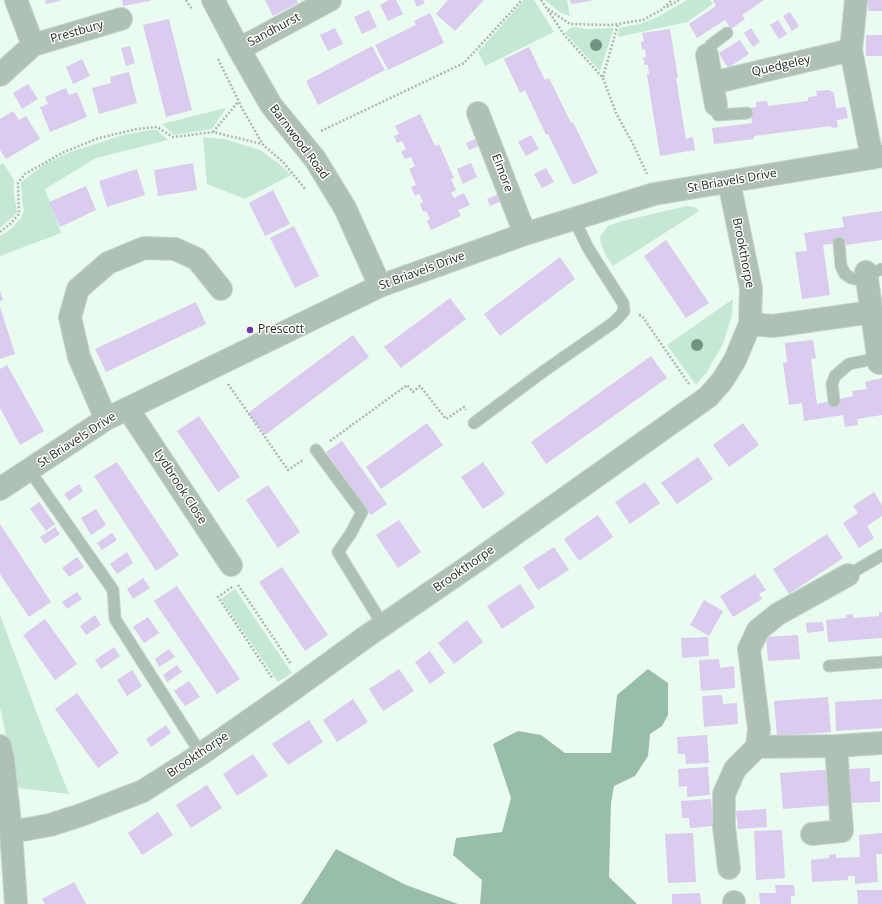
<!DOCTYPE html>
<html>
<head>
<meta charset="utf-8">
<style>
  body { margin:0 }
  canvas { display:block; background:#eafbf0 }
</style>
</head>
<body>
<canvas width="882" height="904"></canvas>
<script>
const ctx = document.querySelector('canvas').getContext('2d');
ctx.lineJoin = 'round';
function fillPath(path, color) { ctx.fillStyle = color; ctx.fill(path, 'evenodd'); }
const toPath = rows => new Path2D(rows.map(r => 'M' + r).join(''));
function strokePath(path, color, width, dash) { ctx.strokeStyle = color; ctx.lineWidth = width; ctx.lineCap = dash ? 'butt' : 'round'; ctx.setLineDash(dash || []); ctx.stroke(path); }
function drawText(font, color, halo, rows, align = 'center') {
  ctx.font = font + ' "Open Sans",sans-serif'; ctx.lineWidth = 3; ctx.setLineDash([]); ctx.textBaseline = 'middle'; ctx.strokeStyle = halo; ctx.fillStyle = color; for (const [text, x, y, turn = 0] of rows) {
    ctx.save(); ctx.translate(x, y); ctx.rotate((+turn || 0) * Math.PI / 180); ctx.textAlign = isNaN(turn) ? turn : align; if (halo) ctx.strokeText(text, 0, 0); ctx.fillText(text, 0, 0); ctx.restore();
  }
}
fillPath(toPath([
  [524,0,534,0,554,32,485,66,478,52],
  [545,0,567,0,570,16,561,13],
  [687,0,710,0,713,4,687,22,618,37,619,28,640,24,658,17],
  [574,27,586,29,614,28,600,71,565,33,570,28],
  [226,108,212,129,174,135,162,124],
  [150,130,157,130,168,140,96,158,45,189,61,233,0,256,0,236,11,229,21,218,24,211,22,199,21,182,45,164,70,152,123,135],
  [203,137,224,139,260,150,278,163,291,175,245,199,207,184],
  [3,163,14,180,14,194,17,212,14,216,0,228,0,165],
  [687,206,695,207,699,211,613,266,606,256,601,243,600,237,608,226,622,221],
  [733,299,732,315,723,344,706,373,696,385,667,345],
  [235,589,292,673,278,682,221,599],
  [0,615,39,719,69,794,18,788,0,708]
]), '#c5e8d3');
fillPath(toPath([
  [648,669,668,683,668,715,662,726,650,734,648,756,635,776,614,786,611,803,609,877,637,904,480,904,482,880,453,855,456,838,502,832,511,798,493,744,518,731,541,735,565,753,611,753,617,695],
  [336,849,406,885,458,904,301,904]
]), '#98bea7');
fillPath(toPath([
  [45,0,60,0,60,1,46,4],
  [122,0,150,0,150,1,123,6],
  [265,0,297,0,298,3,273,16],
  [389,0,396,0,403,14,388,21,380,5],
  [414,0,423,0,425,3,417,7],
  [448,0,484,0,455,31,436,14],
  [570,0,591,0,591,1,571,4],
  [714,0,764,0,742,15,745,19,731,29,725,20,697,38,689,24,716,6,713,1],
  [868,0,882,0,882,11,868,11],
  [369,10,377,27,362,34,354,17],
  [790,12,799,26,792,31,783,16],
  [430,13,444,43,388,70,375,45,416,25,414,21],
  [169,19,192,110,166,117,143,25],
  [778,20,787,34,779,39,770,25],
  [335,28,343,44,328,51,320,35],
  [751,28,760,42,753,47,744,33],
  [670,29,678,78,676,78,686,139,693,137,695,150,660,156,647,75,649,74,648,65,645,65,643,58,646,57,645,49,642,50,641,42,644,41,642,33],
  [866,35,882,35,882,56,866,56],
  [740,40,749,54,728,68,719,53],
  [130,46,135,63,126,66,121,48],
  [372,46,385,70,318,105,306,81],
  [529,47,545,80,549,78,571,123,573,122,598,173,573,185,548,134,546,135,525,90,520,93,504,59],
  [82,59,90,76,73,84,66,67],
  [129,72,137,103,99,114,92,88,111,83,110,77],
  [28,84,38,99,22,109,13,93],
  [66,88,69,95,77,92,87,117,50,132,40,107,48,104,45,97],
  [829,90,834,93,836,108,846,107,848,118,837,120,838,127,832,128,831,126,754,136,754,139,714,144,712,128,752,123,750,108,756,107,756,102,767,101,768,106,808,101,808,97,817,96,816,91],
  [13,111,19,120,26,116,40,139,6,159,0,150,0,119],
  [420,114,435,146,439,144,454,178,451,179,456,190,451,193,454,198,464,193,470,205,458,210,461,216,431,230,427,221,430,219,426,211,423,212,420,204,423,202,419,194,415,196,411,187,416,185,409,169,415,166,411,157,405,159,401,152,406,149,402,141,397,143,394,136,399,134,395,126],
  [531,135,539,149,526,156,518,142],
  [480,137,483,144,469,150,466,143],
  [193,163,197,190,158,196,154,170],
  [471,163,477,177,463,184,457,169],
  [546,168,554,182,542,188,534,174],
  [137,169,145,195,107,207,99,181],
  [86,186,96,210,60,227,49,202],
  [273,190,290,224,265,236,249,203],
  [501,193,504,200,490,206,487,199],
  [882,211,882,240,846,245,846,242,823,245,830,295,802,299,795,252,807,251,804,233,844,227,842,217],
  [294,226,319,276,295,288,270,238],
  [666,240,709,303,686,318,644,256],
  [560,257,575,279,500,336,484,314],
  [0,291,3,300,0,301],
  [450,298,466,319,401,368,384,347],
  [196,302,206,324,106,372,95,349],
  [0,307,15,354,0,359],
  [353,335,369,357,265,435,248,413],
  [813,340,816,358,811,359,817,404,853,396,852,391,867,389,865,382,882,378,882,415,857,419,858,425,845,427,843,415,804,421,802,403,789,405,783,363,787,362,785,343],
  [651,356,667,378,546,464,531,442],
  [7,365,44,431,20,445,0,408,0,369],
  [199,416,240,477,218,492,177,431],
  [427,423,443,445,381,489,366,467],
  [743,423,759,445,729,467,713,445],
  [342,441,387,504,371,515,326,452],
  [698,457,713,479,677,504,661,483],
  [117,462,179,555,156,571,94,476],
  [483,462,505,494,483,509,461,477],
  [645,482,660,503,630,524,615,502],
  [79,484,83,491,69,501,64,494],
  [268,485,300,532,278,548,246,500],
  [874,492,882,505,882,516,867,526,874,538,859,548,843,523,858,513,853,506],
  [39,502,55,524,46,531,30,509],
  [96,509,106,525,91,535,81,518],
  [598,515,613,537,579,561,564,539],
  [399,520,421,552,398,568,376,535],
  [0,524,51,602,29,617,0,574],
  [55,527,60,534,45,544,40,537],
  [112,533,117,540,102,550,97,543],
  [827,534,843,558,789,594,773,569],
  [554,547,569,570,538,590,523,567],
  [127,552,133,563,117,574,110,564],
  [77,557,84,567,69,577,62,568],
  [282,567,328,635,305,651,259,582],
  [755,574,766,590,759,594,762,599,733,617,720,596],
  [143,578,150,588,133,599,127,589],
  [520,584,535,607,502,629,487,606],
  [177,586,240,679,217,694,154,601],
  [77,592,82,599,67,609,62,602],
  [704,600,723,611,709,636,690,625],
  [882,612,882,638,828,642,826,620,846,618,846,615,853,614,853,618,879,616,879,613],
  [95,615,101,625,86,635,80,626],
  [148,617,159,633,144,643,133,627],
  [45,619,77,664,55,680,23,635],
  [467,620,483,642,454,664,438,643],
  [823,622,824,631,807,633,806,623],
  [798,635,800,659,768,661,766,637],
  [708,637,709,656,682,658,681,638],
  [114,647,120,656,101,669,95,660],
  [169,649,175,657,159,667,155,659],
  [430,651,445,673,430,684,415,662],
  [719,659,720,668,734,666,735,688,701,691,699,660],
  [177,665,182,672,167,682,163,675],
  [399,669,414,691,383,711,369,689],
  [132,670,142,686,127,696,117,680],
  [189,681,200,697,185,706,174,691],
  [77,693,119,753,98,768,55,709],
  [722,695,723,704,737,703,738,724,704,727,702,696],
  [828,697,831,732,777,736,774,701],
  [353,699,368,722,337,742,323,720],
  [882,699,882,728,836,731,835,702],
  [309,720,323,742,288,765,272,744],
  [166,725,171,733,151,747,146,739],
  [707,735,709,763,686,764,685,754,678,754,677,737],
  [253,754,268,776,237,796,223,774],
  [708,767,710,795,687,797,687,786,679,787,678,769],
  [870,768,870,782,880,781,880,802,850,803,848,769],
  [835,769,837,805,783,809,780,773],
  [207,785,222,808,191,828,176,805],
  [711,799,713,826,690,828,689,818,682,818,681,801],
  [766,809,767,827,738,829,736,811],
  [158,812,173,835,142,855,128,833],
  [782,830,785,878,756,880,754,831],
  [693,833,696,882,668,883,665,834],
  [882,833,882,854,876,854,878,882,855,884,855,876,848,876,848,880,812,882,811,860,829,858,829,855,836,854,836,858,860,857,859,835],
  [74,882,86,904,45,904,42,899],
  [775,885,794,885,795,896,791,896,791,904,760,904,759,893,776,893],
  [857,890,882,890,882,904,858,904],
  [700,893,701,904,672,904,672,894]
]), '#dacbef');
const lane = toPath([
  [707,55,711,45,727,33],
  [716,105,718,115,747,113],
  [839,243,841,266,845,274,851,278,867,281],
  [866,276,882,269],
  [834,401,832,384,835,376,843,369,849,364,878,358,882,359],
  [474,423,544,371,613,323,620,316,624,311,623,303,588,248,574,219],
  [316,450,362,512,351,533,338,552,383,625],
  [30,471,113,590,115,619,201,754],
  [848,575,882,555],
  [829,666,882,662]
]);
const street = toPath([
  [213,0,239,49,271,105,315,159,345,208,380,286],
  [856,0,851,50,872,158],
  [33,45,121,19],
  [239,49,330,0],
  [707,55,712,83,851,50],
  [0,75,33,45,16,0],
  [712,83,716,105],
  [478,113,525,234],
  [866,272,879,363],
  [750,324,773,326,872,312],
  [128,409,231,565],
  [106,419,79,357,70,317,78,289,108,263,144,248,175,249,197,259,221,289],
  [0,489,106,419,380,286,525,234,654,194,882,156],
  [0,746,3,759,11,832,16,904],
  [757,747,836,746,882,743],
  [11,832,50,825,81,815,143,791,201,754,284,696,367,636,478,560,708,397,722,381,735,360,750,324,751,288,729,182],
  [812,834,842,831,836,746],
  [729,868,724,827,724,794,735,769,757,747,759,729,749,649,758,630,778,614,848,575],
  [734,902,734,904]
]);
strokePath(lane, '#c7d6cc', 13);
strokePath(street, '#c7d6cc', 24);
strokePath(toPath([
  [186,0,192,9],
  [541,0,565,36,603,78,616,113,633,144,647,174],
  [667,7,679,0],
  [548,9,570,24,611,25,643,20,661,10,672,0],
  [218,59,243,110,262,143],
  [603,77,618,24],
  [321,131,464,63,522,0],
  [213,132,238,102],
  [0,232,10,224,19,214,18,183,25,174,64,152,99,138,137,129,157,127,173,137,213,132,262,144,283,162,306,190],
  [639,315,642,316,689,384],
  [228,384,288,470,303,460],
  [330,441,407,385,413,392,420,386,446,419,464,407,466,410],
  [238,585,291,664],
  [232,587,218,597,273,679]
]), '#aab8af', 2.5, [2, 2]);
strokePath(lane, '#afc0b5', 11);
strokePath(street, '#afc0b5', 22);
ctx.fillStyle = '#719482';
for (const [x, y] of [
  [596,45],
  [697,345]
]) { ctx.beginPath(); ctx.arc(x, y, 6, 0, 2 * Math.PI); ctx.fill(); }
for (const [x, y, r, color] of [
  [250,330,4,"#7033a8"]
]) { const dot = new Path2D(); dot.arc(x, y, r, 0, 2 * Math.PI); ctx.fillStyle = color; ctx.fill(dot); strokePath(dot, '#fff', 1.5); }
drawText('12px', '#252b27', '#fff', [
  ["Sandhurst",274,30,-28],
  ["Prestbury",77,32,-16],
  ["Quedgeley",781,66,-13],
  ["Barnwood Road",299,142,53],
  ["Elmore",502,173,69],
  ["St Briavels Drive",732,181,-10],
  ["Brookthorpe",743,253,79],
  ["St Briavels Drive",422,271,-20],
  ["St Briavels Drive",77,440,-33],
  ["Lydbrook Close",180,487,57],
  ["Brookthorpe",464,569,-35],
  ["Brookthorpe",198,755,-34]
]);
drawText('12px', '#252b27', '#fff', [
  ["Prescott",258,330]
], 'left');
</script>
</body>
</html>
